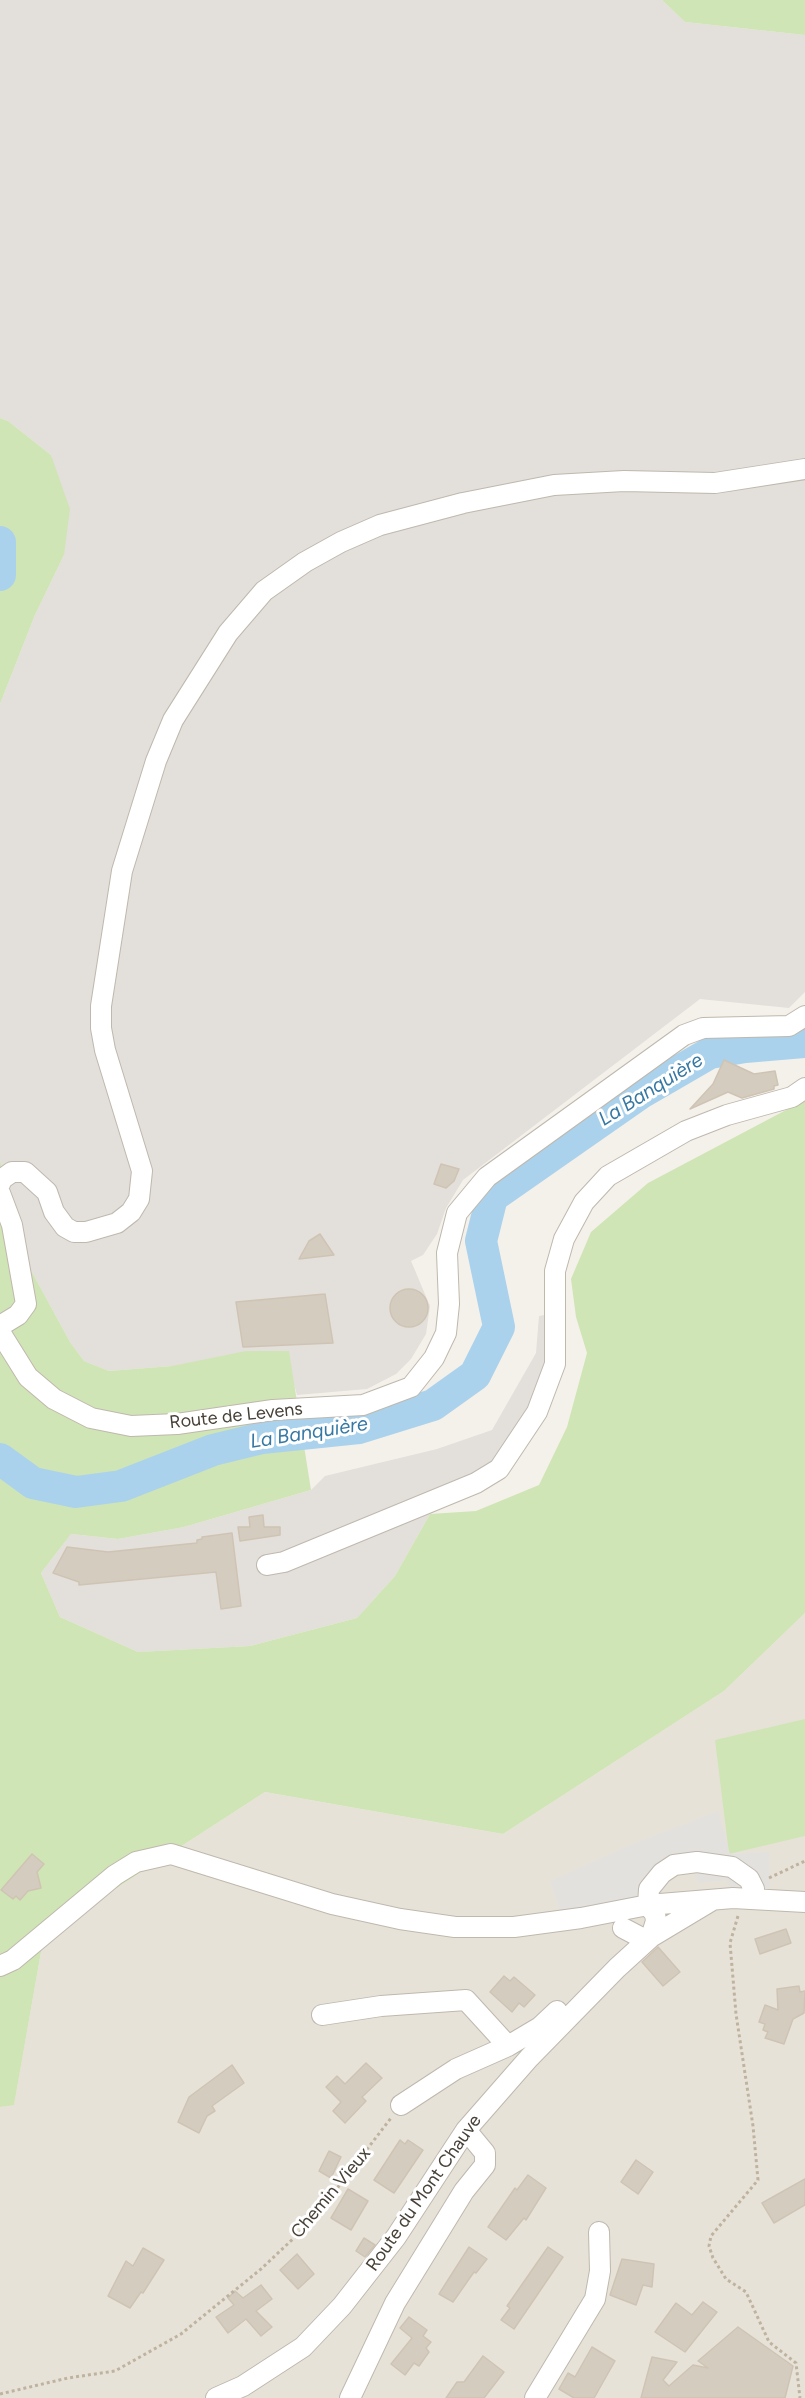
<!DOCTYPE html>
<html>
<head>
<meta charset="utf-8">
<style>
  body { margin:0 }
  canvas { display:block; background:#f4f0ea }
</style>
</head>
<body>
<canvas width="805" height="2398"></canvas>
<script>
const ctx = document.querySelector('canvas').getContext('2d');
ctx.lineJoin = 'round';
function fillPath(path, color) { ctx.fillStyle = color; ctx.fill(path, 'evenodd'); }
const toPath = rows => new Path2D(rows.map(r => 'M' + r).join(''));
function strokePath(path, color, width, dash) { ctx.strokeStyle = color; ctx.lineWidth = width; ctx.lineCap = dash ? 'butt' : 'round'; ctx.setLineDash(dash || []); ctx.stroke(path); }
function drawText(font, color, halo, rows, align = 'center') {
  ctx.font = font + ' Figtree,sans-serif'; ctx.lineWidth = 6; ctx.setLineDash([]); ctx.textBaseline = 'middle'; ctx.strokeStyle = halo; ctx.fillStyle = color; for (const [text, x, y, turn = 0] of rows) {
    ctx.save(); ctx.translate(x, y); ctx.rotate((+turn || 0) * Math.PI / 180); ctx.textAlign = isNaN(turn) ? turn : align; if (halo) ctx.strokeText(text, 0, 0); ctx.fillText(text, 0, 0); ctx.restore();
  }
}
fillPath(toPath([
  [805,1613,805,2398,0,2398,0,2107,14,2104,44,1935,265,1792,503,1834,724,1691]
]), '#e7e2d8');
fillPath(toPath([
  [0,0,662,0,685,22,805,35,805,992,789,1008,700,999,463,1180,446,1208,437,1234,423,1255,411,1261,430,1306,426,1334,411,1359,396,1374,367,1389,297,1395,290,1370,172,1366,109,1371,84,1361,70,1342,14,1239,0,1159,0,704,35,615,64,555,51,455,8,421,0,418],
  [562,1312,560,1363,503,1474,430,1514,395,1576,357,1618,250,1646,138,1652,60,1617,41,1573,71,1534,118,1539,184,1527,311,1490,325,1476,437,1449,492,1430,536,1353,539,1316]
]), '#e3dfdb');
fillPath(toPath([
  [662,0,805,0,805,35,685,22],
  [0,418,8,421,51,455,70,509,64,555,35,615,0,704],
  [805,1100,805,1613,724,1691,503,1834,265,1792,44,1935,14,2105,0,2107,0,1159,14,1239,70,1342,84,1361,109,1371,172,1366,246,1351,289,1351,311,1490,184,1527,118,1539,71,1534,41,1573,60,1617,138,1652,250,1646,357,1618,395,1576,430,1514,476,1511,539,1485,567,1427,587,1353,576,1317,571,1279,591,1232,648,1183],
  [805,1719,805,1836,729,1854,715,1740]
]), '#d0e5b5');
fillPath(toPath([
  [718,1811,730,1854,769,1852,770,1892,731,1889,727,1880,699,1883,691,1868,679,1869,657,1888,654,1899,561,1914,550,1881,630,1845]
]), '#e3e1de');
strokePath(toPath([
  [0,542,0,575],
  [0,1459,33,1483,76,1492,121,1486,213,1450,262,1438,359,1428,433,1405,475,1375,499,1327,481,1241,492,1197,641,1093,710,1053,745,1047,805,1042]
]), '#abd2ec', 32);
const building = toPath([
  [724,1060,754,1074,775,1071,778,1085,774,1086,774,1089,742,1098,728,1092,690,1109,713,1084,724,1060],
  [441,1164,459,1169,454,1181,446,1188,434,1184,441,1164],
  [320,1234,334,1255,299,1259,309,1241,320,1234],
  '390 1308a19 19 0 1 1 38 0a19 19 0 1 1-38 0Z',
  [325,1294,333,1343,243,1347,236,1302,325,1294],
  [263,1515,264,1527,280,1527,280,1535,240,1541,238,1527,250,1527,249,1517,263,1515],
  [232,1533,241,1606,221,1609,216,1572,79,1585,79,1582,53,1573,67,1547,108,1552,197,1543,197,1540,202,1539,202,1537,232,1533],
  [32,1854,44,1864,37,1872,41,1888,28,1891,20,1900,16,1896,13,1899,1,1890,32,1854],
  [786,1929,791,1943,760,1954,755,1939,786,1929],
  [658,1947,680,1972,663,1986,642,1962,658,1947],
  [504,1976,510,1981,514,1977,535,1995,524,2007,519,2003,512,2012,490,1992,504,1976],
  [799,1986,800,1992,805,1991,804,2013,793,2019,784,2044,765,2038,768,2032,763,2030,765,2024,759,2022,765,2005,778,2010,777,1989,799,1986],
  [366,2063,382,2078,362,2097,366,2101,345,2123,333,2111,341,2102,326,2087,337,2076,345,2084,366,2063],
  [232,2065,244,2083,212,2106,215,2111,207,2116,199,2133,178,2122,189,2097,232,2065],
  [400,2140,405,2144,408,2140,423,2150,394,2193,374,2180,400,2140],
  [329,2151,341,2157,331,2178,319,2171,329,2151],
  [636,2160,653,2172,638,2194,621,2182,636,2160],
  [528,2175,546,2188,526,2220,524,2218,506,2240,488,2227,515,2188,517,2190,528,2175],
  [805,2179,805,2205,774,2223,762,2203,805,2179],
  [348,2189,368,2201,351,2230,331,2218,348,2189],
  [364,2238,375,2245,365,2257,356,2251,364,2238],
  [469,2247,487,2259,476,2273,474,2272,453,2302,439,2294,469,2247],
  [548,2247,563,2257,514,2329,501,2320,510,2308,507,2306,548,2247],
  [143,2248,164,2260,143,2293,141,2292,130,2308,108,2296,126,2261,133,2266,143,2248],
  [297,2254,314,2274,298,2289,280,2270,297,2254],
  [622,2259,654,2264,652,2287,643,2285,636,2305,610,2295,622,2259],
  [261,2285,272,2299,256,2311,272,2327,261,2336,246,2319,228,2333,216,2317,234,2305,228,2298,235,2291,243,2298,261,2285],
  [703,2302,717,2312,685,2352,655,2332,676,2303,692,2315,703,2302],
  [409,2317,427,2330,423,2336,431,2342,426,2348,429,2352,419,2366,414,2363,405,2375,391,2364,412,2338,400,2328,409,2317],
  [738,2327,793,2366,785,2398,641,2398,652,2357,677,2362,663,2380,669,2386,693,2365,708,2368,698,2361,738,2327],
  [592,2347,615,2361,594,2398,574,2398,559,2389,568,2373,575,2377,592,2347],
  [483,2356,504,2372,484,2398,446,2398,457,2382,464,2382,483,2356]
]);
fillPath(building, '#d5ccc0');
strokePath(building, '#cfc4b3', 1.5);
const minor = toPath([
  [0,1184,2,1179,12,1172,25,1172,47,1192,54,1212,65,1227,74,1232,86,1232,117,1223,131,1212,139,1199,142,1171,105,1050,101,1028,101,1006,122,871,156,761,173,720,228,633,264,591,305,562,341,542,380,525,463,503,554,485,624,481,715,483,805,469],
  [0,1193,12,1225,26,1304,18,1315,0,1326],
  [0,1332,28,1377,54,1399,91,1418,131,1426,177,1424,273,1410,363,1405,411,1387,434,1358,446,1333,449,1304,447,1253,457,1213,487,1177,684,1035,703,1028,789,1026,805,1016],
  [267,1565,284,1562,476,1483,499,1469,537,1412,555,1364,555,1271,564,1239,584,1202,608,1176,686,1131,727,1115,792,1097,805,1088],
  [623,1928,644,1939,651,1937,711,1901],
  [0,1966,13,1960,115,1875,136,1862,171,1854,332,1904,400,1919,455,1927,514,1927,581,1918,648,1905,733,1898,805,1902],
  [322,2015,381,2006,466,2000,508,2046],
  [401,2105,456,2069,508,2046,540,2027,557,2011],
  [216,2398,243,2386,303,2347,342,2306,396,2237,466,2130,529,2058,617,1968,651,1937,656,1921,655,1914,648,1905,649,1889,662,1873,674,1865,697,1862,732,1867,749,1879,754,1889,753,1897],
  [350,2398,395,2303,464,2191,485,2165,485,2153,466,2130],
  [535,2398,595,2299,600,2271,599,2232]
]);
strokePath(minor, '#bfb8ad', 22);
strokePath(toPath([
  [769,1878,805,1861],
  [738,1916,730,1943,736,2014,753,2126,758,2180,711,2236,709,2246,713,2258,726,2279,746,2292,769,2342,796,2363,800,2398],
  [0,2394,68,2378,115,2371,181,2334,261,2269,312,2221,391,2118]
]), '#bfb39f', 3, [3, 3]);
strokePath(minor, '#fff', 20);
drawText('18px', '#474138', '#fff', [
  ["Route de Levens",236,1416,-6],
  ["Chemin Vieux",331,2193,-50],
  ["Route du Mont Chauve",424,2193,-55]
]);
drawText('italic 20px', '#3678a4', '#fff', [
  ["La Banquière",651,1090,-32],
  ["La Banquière",309,1433,-9]
]);
</script>
</body>
</html>
